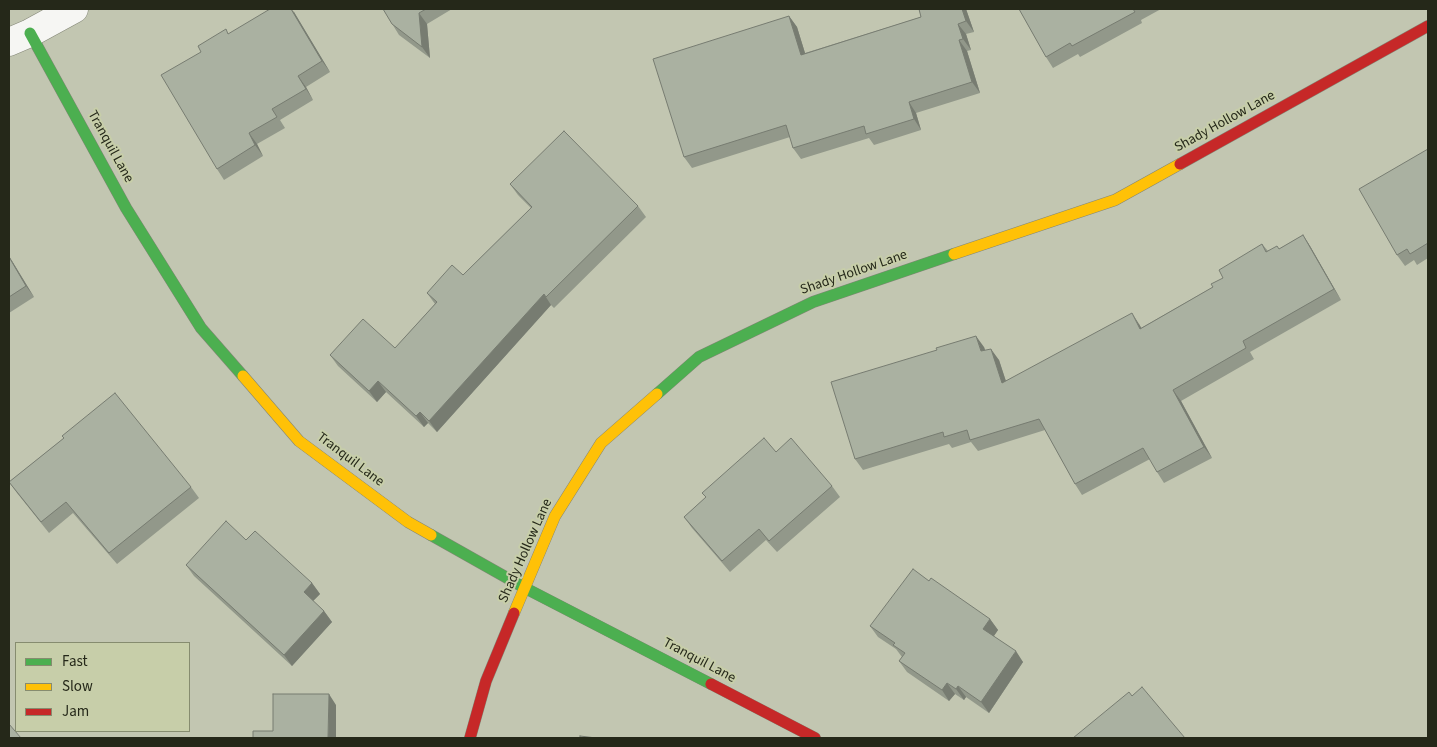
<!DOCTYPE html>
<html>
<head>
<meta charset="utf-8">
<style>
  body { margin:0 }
  #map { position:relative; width:1437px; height:747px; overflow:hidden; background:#c2c6b1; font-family:"Source Sans 3",sans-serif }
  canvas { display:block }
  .frame { position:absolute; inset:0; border:10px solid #252819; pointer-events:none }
  .legend { position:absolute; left:15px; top:642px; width:175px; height:90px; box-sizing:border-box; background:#c7cea9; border:1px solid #868c6f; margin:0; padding:6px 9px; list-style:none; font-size:15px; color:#252819 }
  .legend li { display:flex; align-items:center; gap:10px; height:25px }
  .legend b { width:25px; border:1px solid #868c6f }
</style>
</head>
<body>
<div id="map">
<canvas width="1437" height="747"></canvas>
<div class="frame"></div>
<ul class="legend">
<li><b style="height:6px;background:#4caf50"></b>Fast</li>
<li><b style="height:6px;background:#ffc107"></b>Slow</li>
<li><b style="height:6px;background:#c62828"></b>Jam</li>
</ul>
</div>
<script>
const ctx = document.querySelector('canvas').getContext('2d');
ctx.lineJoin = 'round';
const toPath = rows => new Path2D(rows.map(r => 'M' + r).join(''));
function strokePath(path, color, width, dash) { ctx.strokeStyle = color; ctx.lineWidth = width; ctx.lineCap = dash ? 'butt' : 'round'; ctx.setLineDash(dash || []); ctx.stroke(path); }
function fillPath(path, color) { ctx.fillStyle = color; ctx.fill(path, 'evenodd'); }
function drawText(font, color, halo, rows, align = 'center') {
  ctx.font = font + ' "Source Sans 3",sans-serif'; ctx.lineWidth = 4; ctx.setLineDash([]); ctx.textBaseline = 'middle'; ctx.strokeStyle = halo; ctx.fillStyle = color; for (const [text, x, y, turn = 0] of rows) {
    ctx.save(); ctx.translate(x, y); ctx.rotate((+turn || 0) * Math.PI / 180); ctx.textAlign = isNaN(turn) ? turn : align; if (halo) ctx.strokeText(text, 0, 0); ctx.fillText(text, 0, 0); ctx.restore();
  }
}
const street = toPath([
  [9,42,30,33,74,9]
]);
const fast = toPath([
  [30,33,126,208,201,328,243,376],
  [657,394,699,357,813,302,954,254],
  [431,535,525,588,711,684]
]);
const slow = toPath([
  [954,254,1115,200,1180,164],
  [243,376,299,441,408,522,431,535],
  [514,613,555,516,601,443,657,394]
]);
const jam = toPath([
  [1180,164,1428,26],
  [711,684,815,738],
  [470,738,486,681,514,613]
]);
strokePath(street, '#838676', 29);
strokePath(fast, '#838676', 12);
strokePath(slow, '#838676', 12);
strokePath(jam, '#838676', 12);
strokePath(street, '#f6f6f3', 28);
strokePath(fast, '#4caf50', 11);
strokePath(slow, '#ffc107', 11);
strokePath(jam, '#c62828', 11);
fillPath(toPath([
  [383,9,452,9,427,24,430,58,399,35],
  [919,9,966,9,974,32,966,34,971,50,967,51,980,93,916,113,921,130,874,145,869,138,801,159,793,148,790,137,692,168,684,157,789,16,797,27,805,53,921,17],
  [1019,9,1161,9,1141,20,1142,23,1080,57,1078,54,1053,68,1046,57],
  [294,12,330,72,306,87,313,100,280,120,285,128,257,144,263,156,224,180,217,169,201,52,229,34],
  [1428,149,1428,258,1417,265,1414,260,1405,266,1397,255],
  [510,184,638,206,646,217,554,308,551,305,437,432,428,423,424,427,386,392,377,402,338,366,330,355,395,348,435,304,427,293,463,275,531,208,518,195],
  [1303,235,1310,246,1341,300,1250,352,1254,359,1181,401,1212,458,1164,483,1157,472,1150,459,1082,495,1075,484,1045,430,978,451,971,442,952,448,949,444,863,470,855,459,984,347,985,350,999,360,1006,381,1139,324,1141,328,1213,287,1262,244,1268,251,1279,249],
  [9,256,34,297,9,313],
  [62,436,191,487,199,498,117,564,73,513,49,533,17,493,9,482,64,438],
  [776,452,832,486,840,497,777,552,766,540,730,572,692,528,684,517,706,497,702,493],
  [246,540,312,583,320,594,313,601,324,611,332,622,292,666,194,576,186,565],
  [929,581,990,619,998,630,994,636,1023,662,989,713,966,697,964,700,955,694,949,701,907,672,899,661,902,657,896,649,878,637,870,626]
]), '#92988a');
fillPath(toPath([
  [291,9,294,12,330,72,322,61],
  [962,9,966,9,974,32,966,21],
  [419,13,427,24,430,58,422,47],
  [789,16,797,27,809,66,801,55],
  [958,24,966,34,971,50,963,39],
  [959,40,967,51,980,93,972,82],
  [298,76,306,87,313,100,306,89],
  [909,102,916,113,921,130,914,119],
  [249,133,257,144,263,156,255,145],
  [1303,235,1310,246,1341,300,1334,289],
  [9,256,34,297,26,286,9,257],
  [544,294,551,305,437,432,429,421],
  [1132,313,1139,324,1148,339,1140,329],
  [976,336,984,347,989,362,981,351],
  [991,349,999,360,1010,394,1002,383],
  [378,381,386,392,377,402,369,391],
  [1173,390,1181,401,1212,458,1204,447],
  [420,412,428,423,424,427,416,416],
  [312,583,320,594,311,603,304,592],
  [324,611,332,622,292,666,284,655],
  [990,619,998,630,991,640,983,629],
  [1016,651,1023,662,989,713,981,702],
  [947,683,955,694,949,701,942,690],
  [958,686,966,697,964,700,956,689],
  [329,694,336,705,336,738,328,738]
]), '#777c71');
const building = toPath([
  [270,9,291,9,322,61,298,76,306,89,272,109,277,117,249,133,255,145,217,169,161,75,201,52,198,46,226,29,228,34,270,9],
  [383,9,426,9,419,13,422,47,392,24,383,9],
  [919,9,962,9,966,21,958,24,963,39,959,40,972,82,909,102,914,119,866,134,864,126,793,148,786,125,684,157,653,59,789,16,801,55,921,17,919,9],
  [1019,9,1133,9,1135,12,1072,46,1070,43,1046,57,1019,9],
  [564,131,638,206,546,297,544,294,429,421,420,412,416,416,378,381,369,391,330,355,363,319,395,348,437,302,427,293,452,265,463,275,532,207,510,184,564,131],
  [1428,149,1428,243,1410,254,1407,249,1397,255,1359,189,1428,149],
  [1303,235,1334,289,1243,341,1246,348,1173,390,1204,447,1157,472,1143,448,1075,484,1039,419,970,440,967,430,944,437,943,432,855,459,831,382,937,350,936,348,976,336,981,351,991,349,1002,383,1132,313,1140,329,1213,287,1211,284,1223,278,1219,270,1262,244,1266,252,1277,246,1279,249,1303,235],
  [9,257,26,286,9,297,9,257],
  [115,393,191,487,109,553,66,502,41,522,9,482,64,438,62,436,115,393],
  [764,438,776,452,791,438,832,486,769,541,759,529,722,561,684,517,706,497,702,493,764,438],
  [226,521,246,540,255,531,312,583,304,592,324,611,284,655,186,565,226,521],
  [913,569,929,581,931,578,990,619,983,629,1016,651,981,702,958,686,956,689,947,683,942,690,899,661,905,653,893,645,895,643,870,626,913,569],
  [1142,687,1185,738,1073,738,1129,692,1132,696,1142,687],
  [273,694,329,694,328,738,253,738,253,731,273,731,273,694],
  [9,724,21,738,9,738,9,724],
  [580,736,596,738,580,738,580,736]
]);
fillPath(building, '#aab1a1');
strokePath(building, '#777c71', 1);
drawText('14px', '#252819', '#c7cea9', [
  ["Shady Hollow Lane",1225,122,-29],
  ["Tranquil Lane",110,147,61],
  ["Shady Hollow Lane",854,273,-19],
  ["Tranquil Lane",350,460,37],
  ["Shady Hollow Lane",526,551,-66],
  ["Tranquil Lane",699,661,28]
]);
</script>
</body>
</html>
